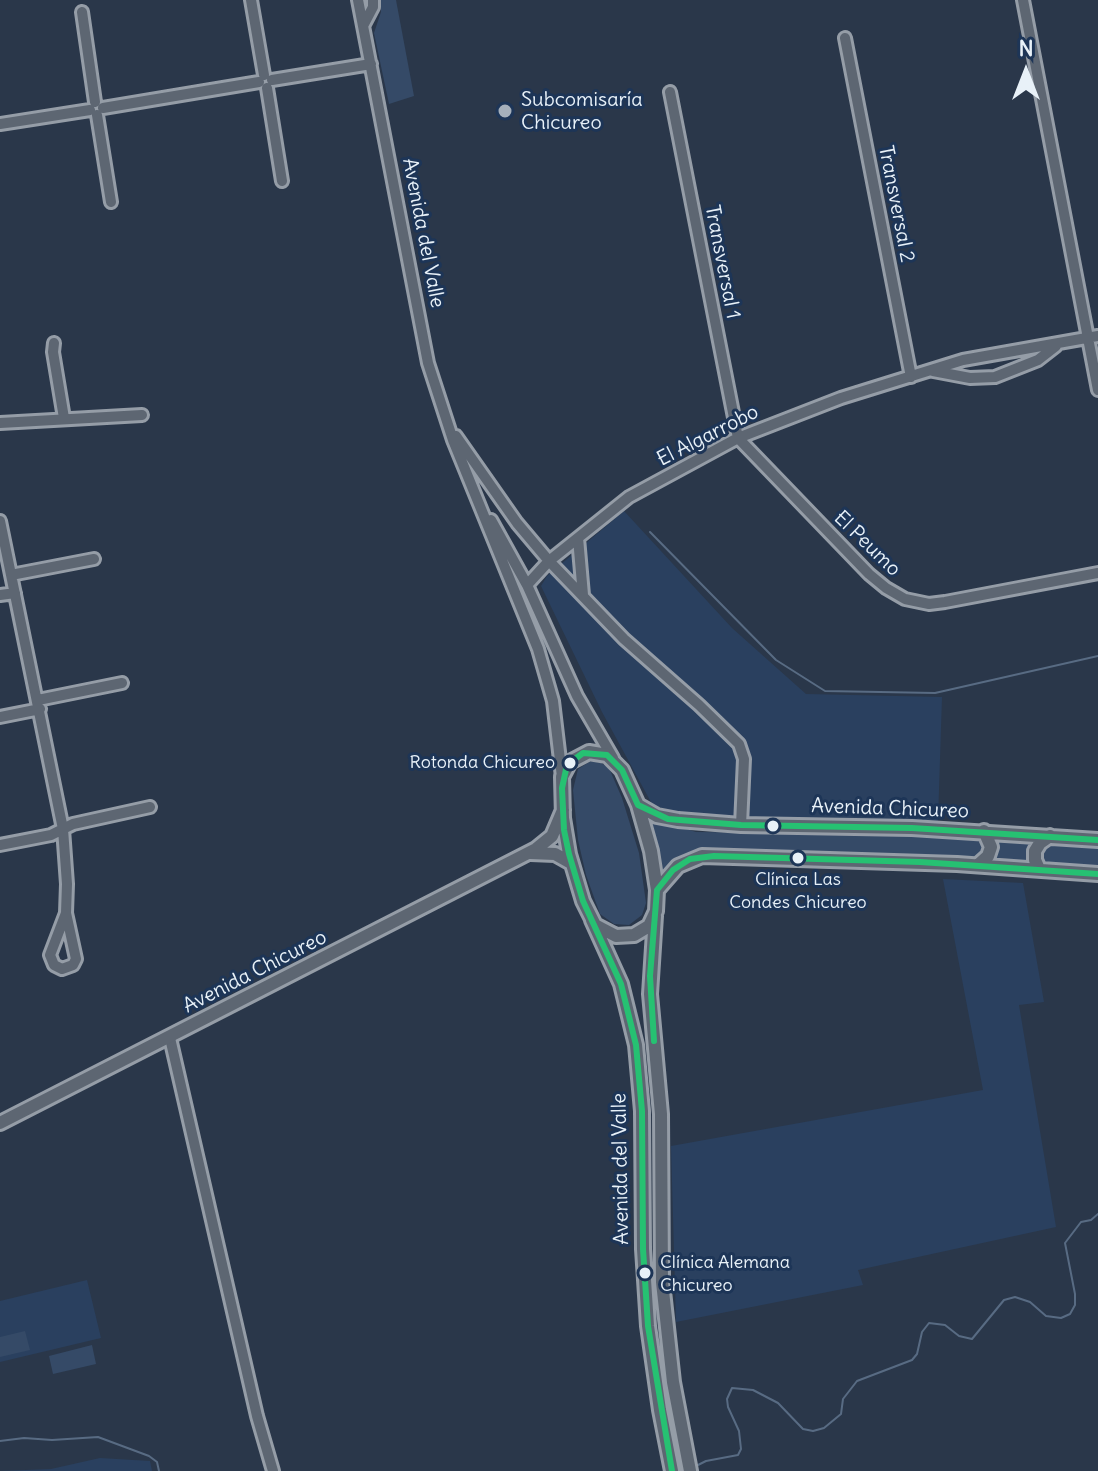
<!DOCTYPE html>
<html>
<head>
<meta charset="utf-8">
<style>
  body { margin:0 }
  #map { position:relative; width:1098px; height:1471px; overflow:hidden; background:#2a374a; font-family:Delius,sans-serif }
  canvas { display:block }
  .north { position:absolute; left:986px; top:32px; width:80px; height:80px; -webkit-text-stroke:6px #1d3557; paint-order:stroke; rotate:0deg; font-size:22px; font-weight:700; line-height:32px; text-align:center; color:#e8f1f8 }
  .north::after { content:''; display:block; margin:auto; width:28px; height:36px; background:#e8f1f8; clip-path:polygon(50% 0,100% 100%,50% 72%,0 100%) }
</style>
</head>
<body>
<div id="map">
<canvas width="1098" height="1471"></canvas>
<div class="north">N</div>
</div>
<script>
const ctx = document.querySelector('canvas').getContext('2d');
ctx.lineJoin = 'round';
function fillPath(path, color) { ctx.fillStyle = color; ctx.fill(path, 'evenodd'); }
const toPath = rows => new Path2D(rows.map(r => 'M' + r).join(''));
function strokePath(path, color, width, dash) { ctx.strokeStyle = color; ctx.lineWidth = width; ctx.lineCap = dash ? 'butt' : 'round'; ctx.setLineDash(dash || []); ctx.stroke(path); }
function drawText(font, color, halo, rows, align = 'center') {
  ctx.font = font + ' Delius,sans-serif'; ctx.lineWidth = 6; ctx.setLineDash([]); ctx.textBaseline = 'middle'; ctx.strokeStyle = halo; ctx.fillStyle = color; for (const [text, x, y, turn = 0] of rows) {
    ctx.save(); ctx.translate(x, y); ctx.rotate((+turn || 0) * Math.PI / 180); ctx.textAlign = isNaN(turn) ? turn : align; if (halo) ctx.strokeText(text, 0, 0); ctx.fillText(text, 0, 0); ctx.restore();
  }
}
fillPath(toPath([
  [624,511,732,628,806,694,942,697,938,821,728,818,672,813,652,804,602,712,541,586,547,576],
  [943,879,1023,883,1044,1002,1019,1005,1056,1227,858,1270,863,1285,676,1322,671,1146,983,1090],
  [87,1280,101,1338,0,1362,0,1301],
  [100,1458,150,1461,152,1471,0,1471,51,1469]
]), '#2a405f');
fillPath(toPath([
  [381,0,396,0,414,96,389,104,374,33,381,12],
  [591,761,601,763,609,768,622,798,639,853,646,903,642,915,629,925,614,924,600,914,586,875,578,840,573,790,578,769],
  [648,817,696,832,920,834,983,839,986,845,980,859,706,849,684,855,662,872],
  [993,840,1034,842,1033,863,990,860],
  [1047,843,1098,846,1098,868,1044,864,1039,858,1039,850],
  [25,1331,30,1350,0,1357,0,1337],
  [92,1345,96,1364,53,1374,49,1356]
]), '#354a67');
strokePath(toPath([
  [650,532,776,660,825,691,935,693,1098,656],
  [0,1441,24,1438,52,1440,98,1437,149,1456,157,1462,159,1471],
  [694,1467,706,1461,738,1455,741,1449,739,1431,728,1407,727,1399,732,1388,753,1390,778,1403,803,1429,813,1431,824,1428,841,1414,843,1399,857,1381,912,1360,917,1354,922,1332,929,1323,945,1325,959,1336,972,1339,1004,1300,1015,1297,1030,1302,1046,1316,1061,1318,1070,1314,1075,1305,1075,1294,1065,1243,1081,1222,1091,1220,1098,1214]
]), '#586b83', 2);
const minor = toPath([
  [251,0,264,75],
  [358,0,428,363,453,440,538,649,553,701,562,777],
  [1023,0,1098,390],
  [82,12,95,102],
  [363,26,373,7,373,0],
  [845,38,911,377],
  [272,80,371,64],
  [267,88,282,181],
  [670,92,738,438,869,574,886,588,905,599,929,604,945,602,1098,573],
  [103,108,259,82],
  [97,115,111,202],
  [0,124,90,110],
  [54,343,53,352,64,418],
  [933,371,970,378,995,377,1038,360,1056,346],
  [0,423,142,415],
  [456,436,517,523,549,561,624,639,699,705,739,744,744,759,741,825],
  [491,520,527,585,577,696,613,758],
  [0,521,63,829,67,884,66,913,50,955,54,965,62,969,73,965,76,959,66,913],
  [578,538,583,595],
  [11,575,94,559],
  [527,585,549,561,629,497,738,438,841,398,963,360,1098,336],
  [0,595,15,593],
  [38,700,122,683],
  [0,717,40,709],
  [0,845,51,835,73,824,150,807],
  [170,1038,257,1416,273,1471]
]);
const major = toPath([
  [589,752,607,755,622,770,638,805,651,851,657,890,656,911,649,926,634,935,616,936,595,925,583,901,569,854,563,818,562,777,570,762,589,752],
  [638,805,657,816,678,820,741,825,912,828,1098,840],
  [531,853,555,854,571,863],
  [978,865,988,856,991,847,984,831],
  [1039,869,1035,860,1035,851,1040,843,1050,836],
  [657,890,678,866,702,856,957,864,1098,874],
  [655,916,650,994,661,1114,662,1282,673,1382,690,1471],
  [592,920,621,984,636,1045,642,1111,643,1249,648,1326,660,1410,672,1471],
  [0,1123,536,849,552,836,563,810]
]);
strokePath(minor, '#959da7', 16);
strokePath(major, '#959da7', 18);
strokePath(minor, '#5d6672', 10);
strokePath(major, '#5d6672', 12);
strokePath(toPath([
  [654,1041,650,976,657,890,673,870,690,859,714,856,920,862,1098,874],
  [672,1471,648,1326,643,1249,642,1111,636,1045,621,984,583,901,569,854,564,830,562,788,567,765,583,753,607,755,622,770,638,805,668,819,741,825,912,828,1098,840]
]), '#26c172', 6);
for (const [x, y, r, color] of [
  [505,111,8,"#a6b0bb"],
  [570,763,7,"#e8f1f8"],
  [773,826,7,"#e8f1f8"],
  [798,858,7,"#e8f1f8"],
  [645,1273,7,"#e8f1f8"]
]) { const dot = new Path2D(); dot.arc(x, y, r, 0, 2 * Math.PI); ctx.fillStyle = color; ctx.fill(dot); strokePath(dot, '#1d3557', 3); }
drawText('18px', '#e8f1f8', '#1d3557', [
  ["Rotonda Chicureo",555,763],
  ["Clínica Las",798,880,"center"],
  ["Condes Chicureo",798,903,"center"],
  ["Clínica Alemana",660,1263,"left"],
  ["Chicureo",660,1286,"left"]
], 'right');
drawText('20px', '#e8f1f8', '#1d3557', [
  ["Subcomisaría",521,100],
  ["Chicureo",521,123]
], 'left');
drawText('20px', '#e8f1f8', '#1d3557', [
  ["Transversal 2",896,204,79],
  ["Avenida del Valle",423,233,79],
  ["Transversal 1",722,262,79],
  ["El Algarrobo",708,436,-27],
  ["El Peumo",867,544,44],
  ["Avenida Chicureo",890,809,2],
  ["Avenida Chicureo",255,972,-27],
  ["Avenida del Valle",621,1169,-91]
]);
</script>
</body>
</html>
